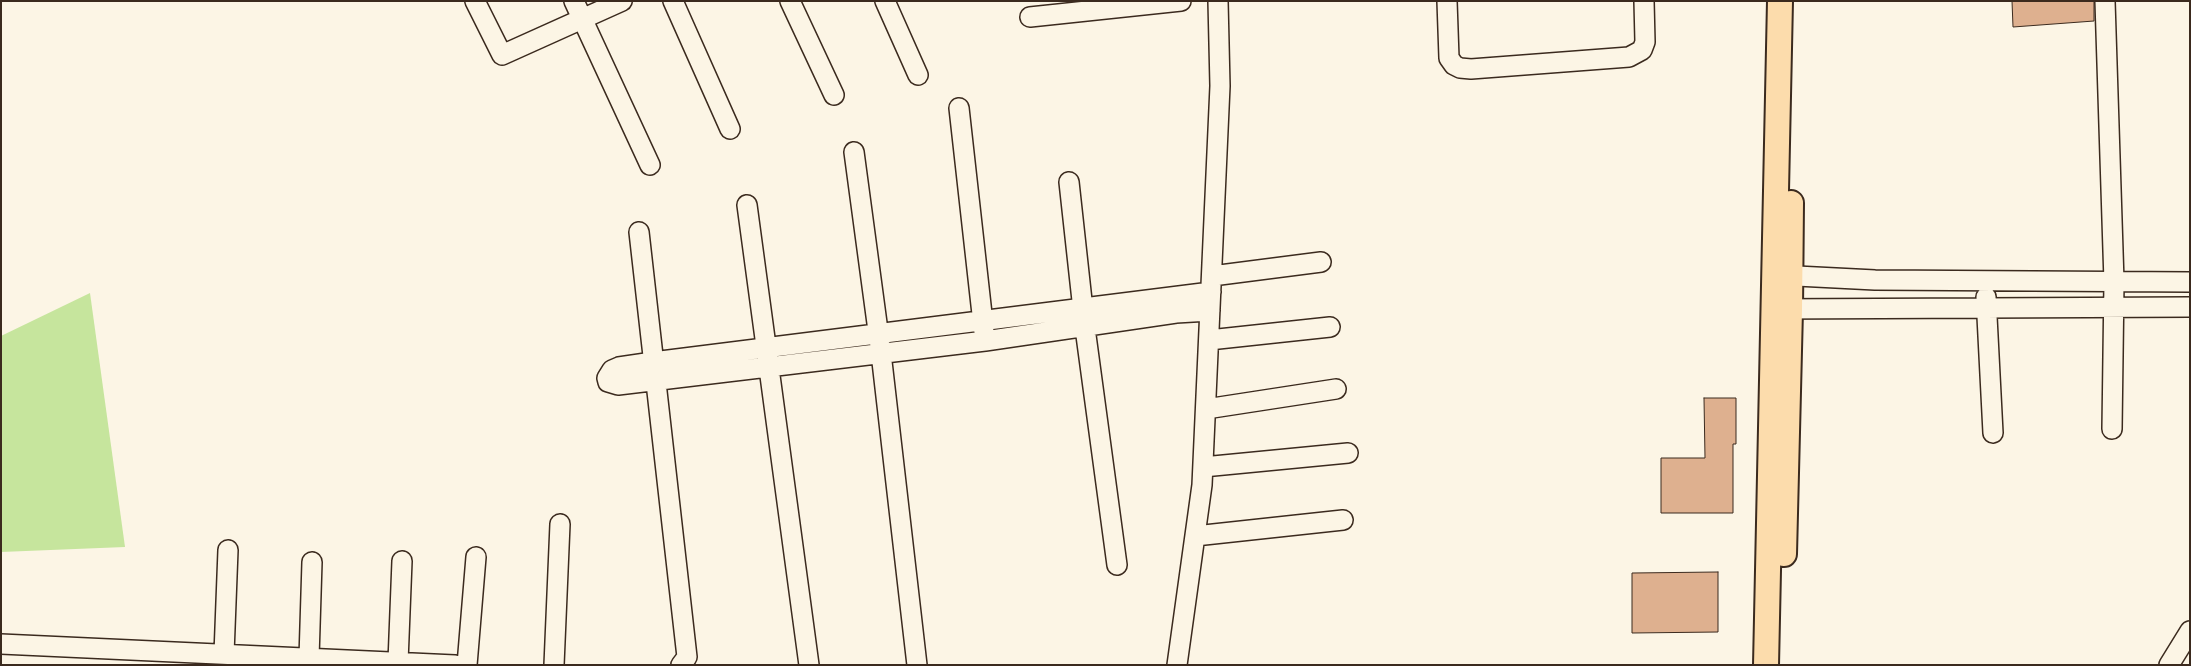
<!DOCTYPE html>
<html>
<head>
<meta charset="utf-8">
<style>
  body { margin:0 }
  #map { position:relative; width:2191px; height:666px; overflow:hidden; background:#fcf5e5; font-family:"Shantell Sans",sans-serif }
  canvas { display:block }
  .frame { position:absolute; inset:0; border:2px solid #3b2a1e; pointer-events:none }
</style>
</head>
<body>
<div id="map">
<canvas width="2191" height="666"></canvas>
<div class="frame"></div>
</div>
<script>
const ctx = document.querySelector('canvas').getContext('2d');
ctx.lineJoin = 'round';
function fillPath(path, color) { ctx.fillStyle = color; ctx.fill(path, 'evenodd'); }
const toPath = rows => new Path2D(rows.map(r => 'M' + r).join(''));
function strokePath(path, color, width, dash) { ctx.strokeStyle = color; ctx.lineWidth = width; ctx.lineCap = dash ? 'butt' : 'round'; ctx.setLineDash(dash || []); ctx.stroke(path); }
fillPath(toPath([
  [90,293,125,547,1,552,1,336]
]), '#c6e59d');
const building = toPath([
  [2012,1,2094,1,2094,21,2013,27,2012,1],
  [1704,398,1736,398,1736,444,1733,444,1733,513,1661,513,1661,458,1705,458,1704,398],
  [1718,572,1718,632,1632,633,1632,573,1718,572]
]);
fillPath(building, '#deb08f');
strokePath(building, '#3b2a1e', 1);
const minor = toPath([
  [475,1,502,55,622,1],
  [574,1,650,165],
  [673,1,730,129],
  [790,1,834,95],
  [885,1,918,75],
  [1447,1,1449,58,1454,65,1460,68,1471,69,1629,57,1642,50,1645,42,1644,1],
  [2105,1,2114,282,2112,429],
  [1030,17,1181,1],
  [959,108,984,332],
  [854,152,881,353,917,665],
  [1069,182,1085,328,1117,565],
  [747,205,809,665],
  [639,232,687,657,681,665],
  [1777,275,1875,280,2190,282],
  [1212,276,1321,262],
  [1986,297,1993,433],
  [1776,309,2190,307],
  [1210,311,1176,313,985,341,618,385,608,382,607,378,612,370,619,367,653,362,1211,292],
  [1209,340,1330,327],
  [1206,409,1336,389],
  [1203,467,1348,453],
  [1195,536,1343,520],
  [1,644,455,665],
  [224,654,228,550],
  [309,658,312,562],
  [398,662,402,561],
  [467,665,476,557],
  [554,665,560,524],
  [1177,665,1202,485,1220,86,1218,1],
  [2169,665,2190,631]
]);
const major = toPath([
  [1784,554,1790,310,1791,203],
  [1766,665,1780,1]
]);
strokePath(minor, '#3b2a1e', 22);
strokePath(major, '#3b2a1e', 28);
strokePath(minor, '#fcf5e5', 19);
strokePath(major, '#fcdcac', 24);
</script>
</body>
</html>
